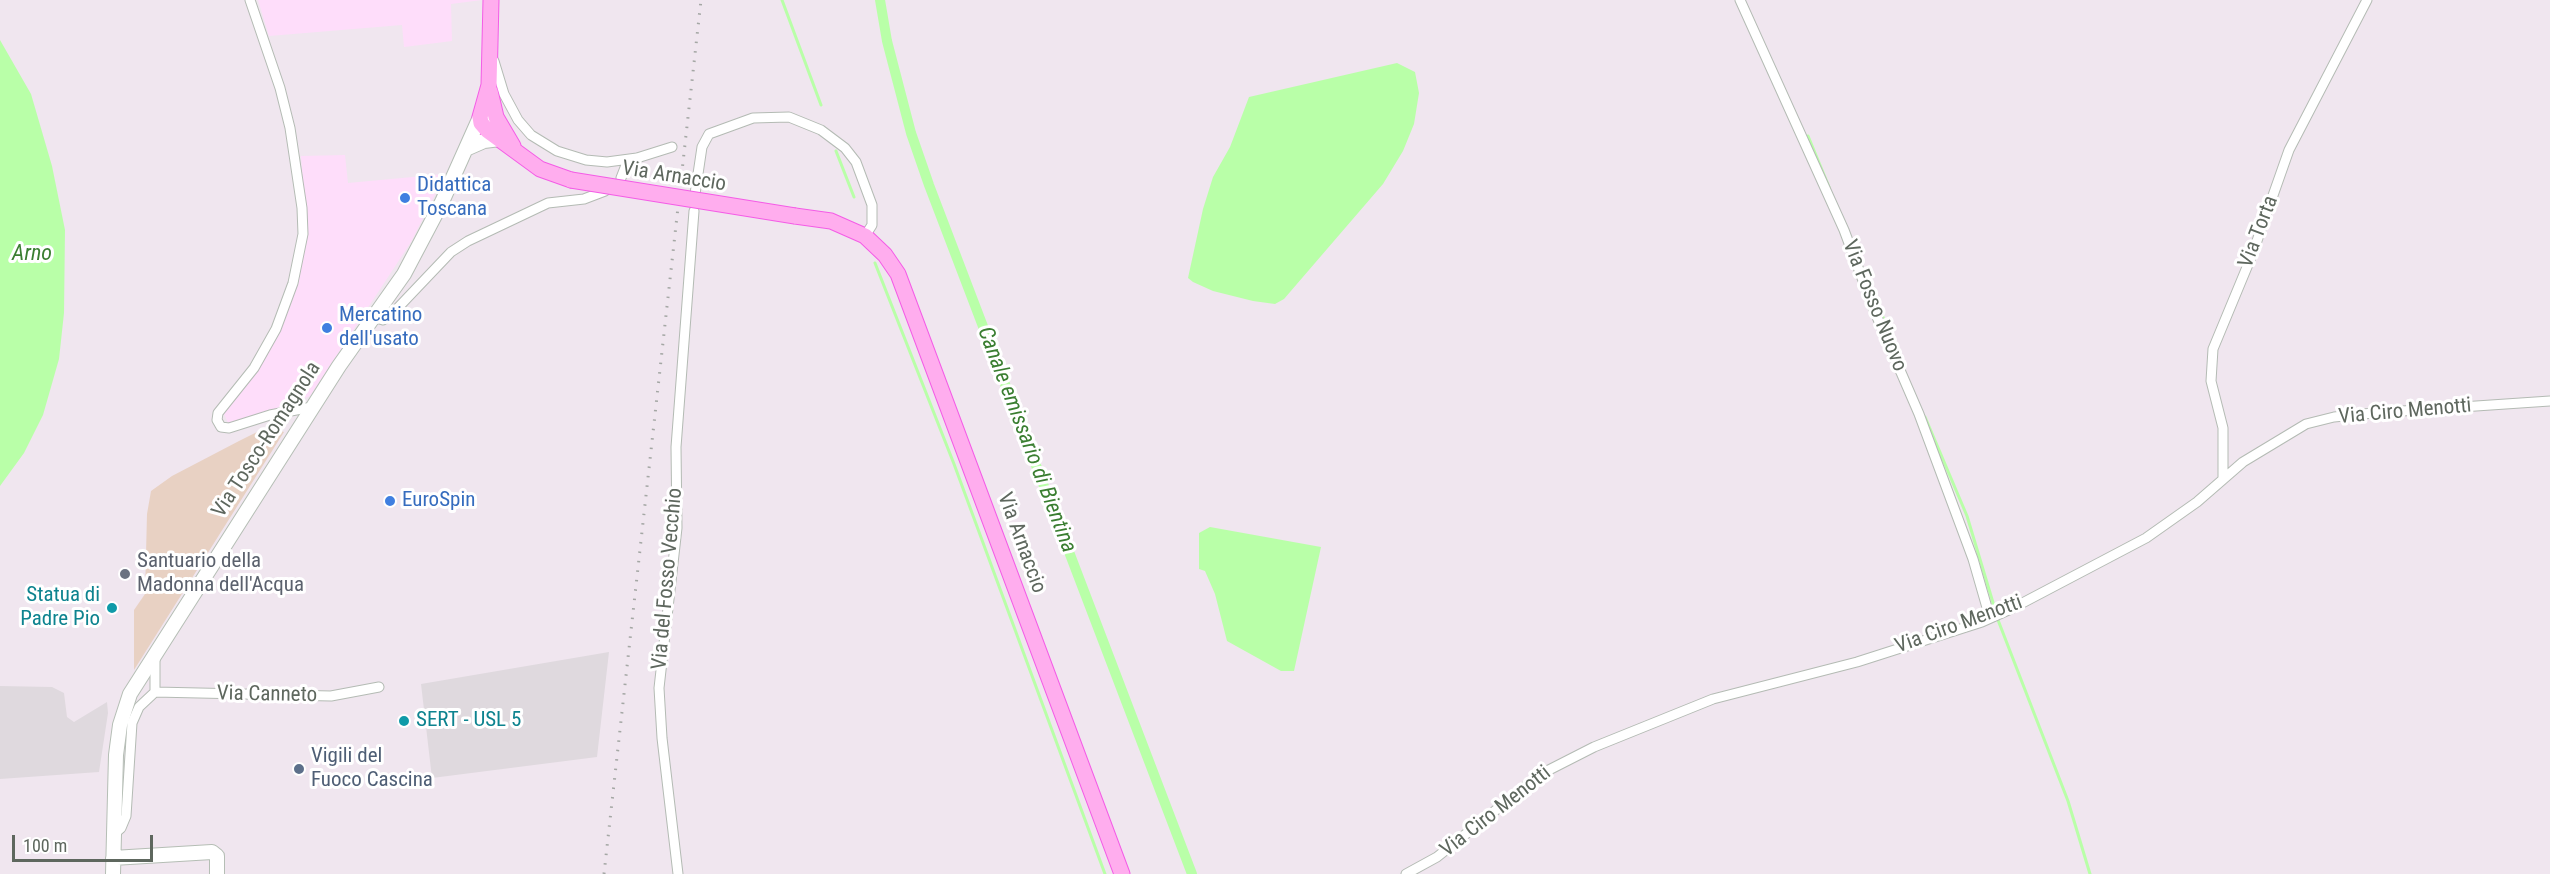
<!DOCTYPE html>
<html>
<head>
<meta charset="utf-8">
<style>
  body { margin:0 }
  #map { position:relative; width:2550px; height:874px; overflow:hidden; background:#f0e6ef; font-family:"Roboto Condensed",sans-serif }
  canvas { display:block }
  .scale { position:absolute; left:12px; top:835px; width:141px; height:27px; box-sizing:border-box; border:3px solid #5e675e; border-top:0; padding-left:8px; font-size:18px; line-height:21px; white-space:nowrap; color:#5e675e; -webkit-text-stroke:4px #fff; paint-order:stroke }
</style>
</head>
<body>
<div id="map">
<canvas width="2550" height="874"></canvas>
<div class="scale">100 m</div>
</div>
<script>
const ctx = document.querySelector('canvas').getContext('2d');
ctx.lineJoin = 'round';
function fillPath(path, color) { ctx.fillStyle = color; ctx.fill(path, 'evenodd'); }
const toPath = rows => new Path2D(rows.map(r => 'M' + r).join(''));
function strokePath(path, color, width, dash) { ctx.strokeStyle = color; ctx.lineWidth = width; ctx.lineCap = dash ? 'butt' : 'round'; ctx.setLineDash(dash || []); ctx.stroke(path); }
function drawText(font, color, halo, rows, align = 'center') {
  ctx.font = font + ' "Roboto Condensed",sans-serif'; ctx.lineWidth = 6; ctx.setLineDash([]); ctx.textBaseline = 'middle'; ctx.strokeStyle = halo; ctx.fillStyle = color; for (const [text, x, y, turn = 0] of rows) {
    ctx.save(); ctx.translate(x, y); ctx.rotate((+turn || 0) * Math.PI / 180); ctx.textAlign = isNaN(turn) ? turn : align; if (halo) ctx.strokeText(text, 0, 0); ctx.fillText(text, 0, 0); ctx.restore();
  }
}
fillPath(toPath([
  [258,0,482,0,451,4,452,41,404,47,402,25,269,36],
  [345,155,348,183,445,174,411,242,310,396,229,425,224,414,265,359,292,302,307,241,301,156]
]), '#feddfa');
fillPath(toPath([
  [609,652,597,757,432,778,421,684],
  [0,686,52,687,64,693,67,717,74,722,107,702,108,713,99,772,0,779]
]), '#dfd9de');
fillPath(toPath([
  [276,429,284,432,134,670,134,610,145,594,147,514,151,491,172,476,239,441,259,431]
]), '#e8d1c3');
fillPath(toPath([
  [0,40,31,94,52,166,65,230,64,313,59,359,43,415,24,453,0,486],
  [1397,63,1415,72,1419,93,1414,124,1403,151,1383,184,1284,299,1275,304,1253,301,1213,291,1193,282,1188,278,1203,209,1213,177,1230,147,1249,97],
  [1210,527,1321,547,1294,671,1281,671,1227,641,1215,594,1205,571,1199,569,1199,533]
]), '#b9ffa8');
strokePath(toPath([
  [782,0,821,105],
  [1808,136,1829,187],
  [836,151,854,197],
  [875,263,954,464,1105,874],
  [1867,279,1898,353],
  [1925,417,1967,516,1994,606],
  [1998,620,2068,801,2090,874]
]), '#b9ffa8', 3);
strokePath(toPath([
  [880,0,887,41,911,133,929,185,1192,874]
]), '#b9ffa8', 10);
const street = toPath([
  [250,0,280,88,290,128,302,208,303,234,293,283,276,329,254,368,218,413,217,420,221,427,229,428,270,415,312,407],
  [1740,0,1844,230,1874,310,1919,414,1973,559,1990,618],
  [494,61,504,94,518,120,531,135,557,151,586,160,607,162,637,158,672,147],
  [621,178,628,160],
  [695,194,702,147,709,134,753,118,789,117,821,130,845,148,856,162,872,205,872,225,865,236],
  [373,317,383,320,392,314,451,252,468,241,548,203,584,199,605,191],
  [2223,478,2223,428,2211,381,2213,349,2252,255,2289,150,2367,0],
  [155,692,331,696,379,687],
  [114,834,121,828,126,816,132,723,139,707,155,692,155,658],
  [678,874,662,738,659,688,677,528,676,447,694,211],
  [1406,874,1437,857,1541,774,1594,747,1713,699,1857,662,1982,622,2011,609,2146,538,2197,502,2243,462,2306,424,2334,417,2373,413,2550,401]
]);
const secondary = toPath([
  [468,148,484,141,500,139],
  [113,858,212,852,217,856,217,874],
  [113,874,116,755,120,725,130,694,339,366,404,274,442,202,480,117,486,120]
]);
const primary = toPath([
  [491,0,489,85,480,117,481,123,488,131,540,169,571,180],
  [490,91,496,117,513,146],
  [795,216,831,221,865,236,885,255,898,274,1122,874]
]);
strokePath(street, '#b4bbb4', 11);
strokePath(secondary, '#b5beb5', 16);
strokePath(primary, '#f45ce6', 17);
strokePath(street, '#fff', 9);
strokePath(secondary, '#fff', 14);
strokePath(primary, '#ffadee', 15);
strokePath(toPath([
  [604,874,701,0]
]), '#a4a7a4', 3, [1.5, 8]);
const primaryBridge = toPath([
  [571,180,795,216]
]);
strokePath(primaryBridge, '#f45ce6', 17, []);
strokePath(primaryBridge, '#ffadee', 15);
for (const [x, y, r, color] of [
  [405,198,6,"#3f7fe0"],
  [327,328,6,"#3f7fe0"],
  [390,501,6,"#3f7fe0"],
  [125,574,6,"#6b7280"],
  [112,608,6,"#0f9aa8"],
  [404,721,6,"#0f9aa8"],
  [299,769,6,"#5c6f8a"]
]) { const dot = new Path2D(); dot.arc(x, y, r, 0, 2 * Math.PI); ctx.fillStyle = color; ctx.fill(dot); strokePath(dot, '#fff', 2); }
drawText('21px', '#5e675e', '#fff', [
  ["Via Arnaccio",674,177,9],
  ["Via Torta",2259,232,-69],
  ["Via Fosso Nuovo",1874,306,68],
  ["Via Ciro Menotti",2405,412,-5],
  ["Via Tosco-Romagnola",267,440,-57],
  ["Via Arnaccio",1021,543,70],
  ["Via del Fosso Vecchio",668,579,-85],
  ["Via Ciro Menotti",1959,625,-20],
  ["Via Canneto",267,695,1],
  ["Via Ciro Menotti",1496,812,-38]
]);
drawText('21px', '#366cbe', '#fff', [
  ["Didattica",417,186],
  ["Toscana",417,210],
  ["Mercatino",339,316],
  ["dell'usato",339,340],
  ["EuroSpin",402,501]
], 'left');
drawText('21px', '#5b616d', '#fff', [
  ["Santuario della",137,562],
  ["Madonna dell'Acqua",137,586]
], 'left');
drawText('21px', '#0d838f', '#fff', [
  ["Statua di",100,596],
  ["Padre Pio",100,620],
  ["SERT - USL 5",416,721,"left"]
], 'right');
drawText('21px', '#4e5e75', '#fff', [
  ["Vigili del",311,757],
  ["Fuoco Cascina",311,781]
], 'left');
drawText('italic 22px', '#3a7e31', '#fff', [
  ["Arno",32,254],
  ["Canale emissario di Bientina",1026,440,69]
]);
</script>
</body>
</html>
